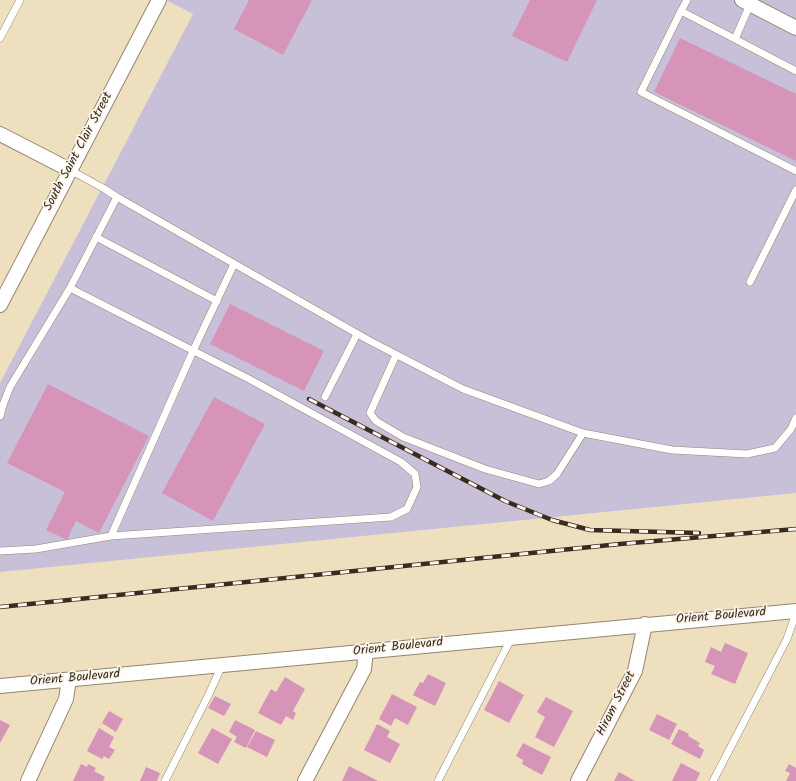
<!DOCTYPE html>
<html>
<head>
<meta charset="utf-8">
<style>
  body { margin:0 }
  canvas { display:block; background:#eee0bf }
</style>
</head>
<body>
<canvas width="796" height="781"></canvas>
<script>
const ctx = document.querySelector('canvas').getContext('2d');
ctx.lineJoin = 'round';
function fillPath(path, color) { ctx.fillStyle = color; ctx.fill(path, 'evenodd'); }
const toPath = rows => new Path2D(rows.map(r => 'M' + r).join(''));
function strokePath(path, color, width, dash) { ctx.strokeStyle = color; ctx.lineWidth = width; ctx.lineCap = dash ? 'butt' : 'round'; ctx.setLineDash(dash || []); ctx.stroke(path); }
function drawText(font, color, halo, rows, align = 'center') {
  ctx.font = font + ' Kalam,sans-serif'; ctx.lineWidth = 3.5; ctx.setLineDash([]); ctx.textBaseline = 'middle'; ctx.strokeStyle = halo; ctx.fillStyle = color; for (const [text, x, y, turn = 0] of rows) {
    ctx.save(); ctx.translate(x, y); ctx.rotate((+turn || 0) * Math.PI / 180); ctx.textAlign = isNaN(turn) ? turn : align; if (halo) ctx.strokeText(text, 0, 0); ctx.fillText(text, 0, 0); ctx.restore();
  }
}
fillPath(toPath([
  [166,0,796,0,796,493,0,572,0,383,193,14]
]), '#c8c0d8');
fillPath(toPath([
  [249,0,312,0,283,55,234,29],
  [530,0,597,0,567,62,512,36],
  [680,38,796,94,796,161,654,92],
  [230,304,324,351,304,391,210,344],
  [48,384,149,436,99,533,76,521,67,540,46,530,65,492,7,463],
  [214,397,265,424,213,521,162,493],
  [725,643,748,653,735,684,711,674,715,666,705,662,711,647,721,652],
  [428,674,446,683,435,706,413,695,420,682,423,683],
  [285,677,305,689,293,711,296,713,293,720,286,716,281,725,258,713,271,689,276,692],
  [499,681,524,695,509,723,484,710],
  [392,694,417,707,408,725,395,718,391,726,379,719],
  [215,696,231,704,224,716,208,708],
  [546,697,573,711,554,747,535,737,545,717,537,712],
  [109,711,123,719,116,732,102,723],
  [657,714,677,724,669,740,649,730],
  [0,720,10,725,0,743],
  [235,720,255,730,246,748,234,742,237,737,229,732],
  [377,724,390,731,387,737,400,744,390,763,364,750],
  [99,728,114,737,109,747,115,750,109,759,104,756,102,759,87,751],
  [212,728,232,739,218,764,198,753],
  [679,729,689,734,688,736,700,743,698,746,704,750,700,759,671,744],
  [256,731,275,740,267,757,247,747],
  [523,743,551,757,542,775,522,764,523,760,516,756],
  [681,763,700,773,696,781,672,781],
  [81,764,87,767,88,764,96,768,94,771,105,777,103,781,73,781],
  [789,764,796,768,796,781,786,781,790,773,785,771],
  [349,766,378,781,342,781],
  [146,767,160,773,157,781,140,781],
  [619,772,635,781,614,781]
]), '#d594b8');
const service = toPath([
  [687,0,681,11,735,39],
  [751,2,735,39,796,71],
  [681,11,641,92,796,171],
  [0,38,20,0],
  [70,170,103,188,117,197,370,341,463,389,583,433,672,450,747,454,775,448,791,429,796,418],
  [96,237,217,301],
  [750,282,796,190],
  [70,288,249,379,401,462,415,474,417,487,407,509,391,517,111,536],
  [396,355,370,413,376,421,403,437,485,469,539,484,549,481,557,474,583,433],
  [325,397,357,334],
  [0,416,3,405,10,387,70,288,117,197],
  [0,551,36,549,111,536,193,351,234,264],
  [165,781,209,694,222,665],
  [438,781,512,637],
  [713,781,787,639,796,613]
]);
const minor = toPath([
  [742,0,796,28],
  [0,134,70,170],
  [0,305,159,0],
  [0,686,796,611],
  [28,781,66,699,69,680],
  [305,781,364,669,366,651],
  [578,781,635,671,645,624]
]);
strokePath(service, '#94856e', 8);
strokePath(minor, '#94856e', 16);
strokePath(service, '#fff', 7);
strokePath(minor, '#fff', 14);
const rail = toPath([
  [309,399,505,501,552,520,590,530,699,533],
  [0,607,620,544,796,529]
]);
strokePath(rail, '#3b2a1e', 4.5);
strokePath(rail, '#fbf7ec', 3, [9]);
drawText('13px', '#3b2a1e', '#fbf7ec', [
  ["South Saint Clair Street",79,152,-62],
  ["Orient Boulevard",721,617,-5],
  ["Orient Boulevard",398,648,-6],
  ["Orient Boulevard",75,679,-5],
  ["Hiram Street",617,704,-63]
]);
</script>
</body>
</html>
